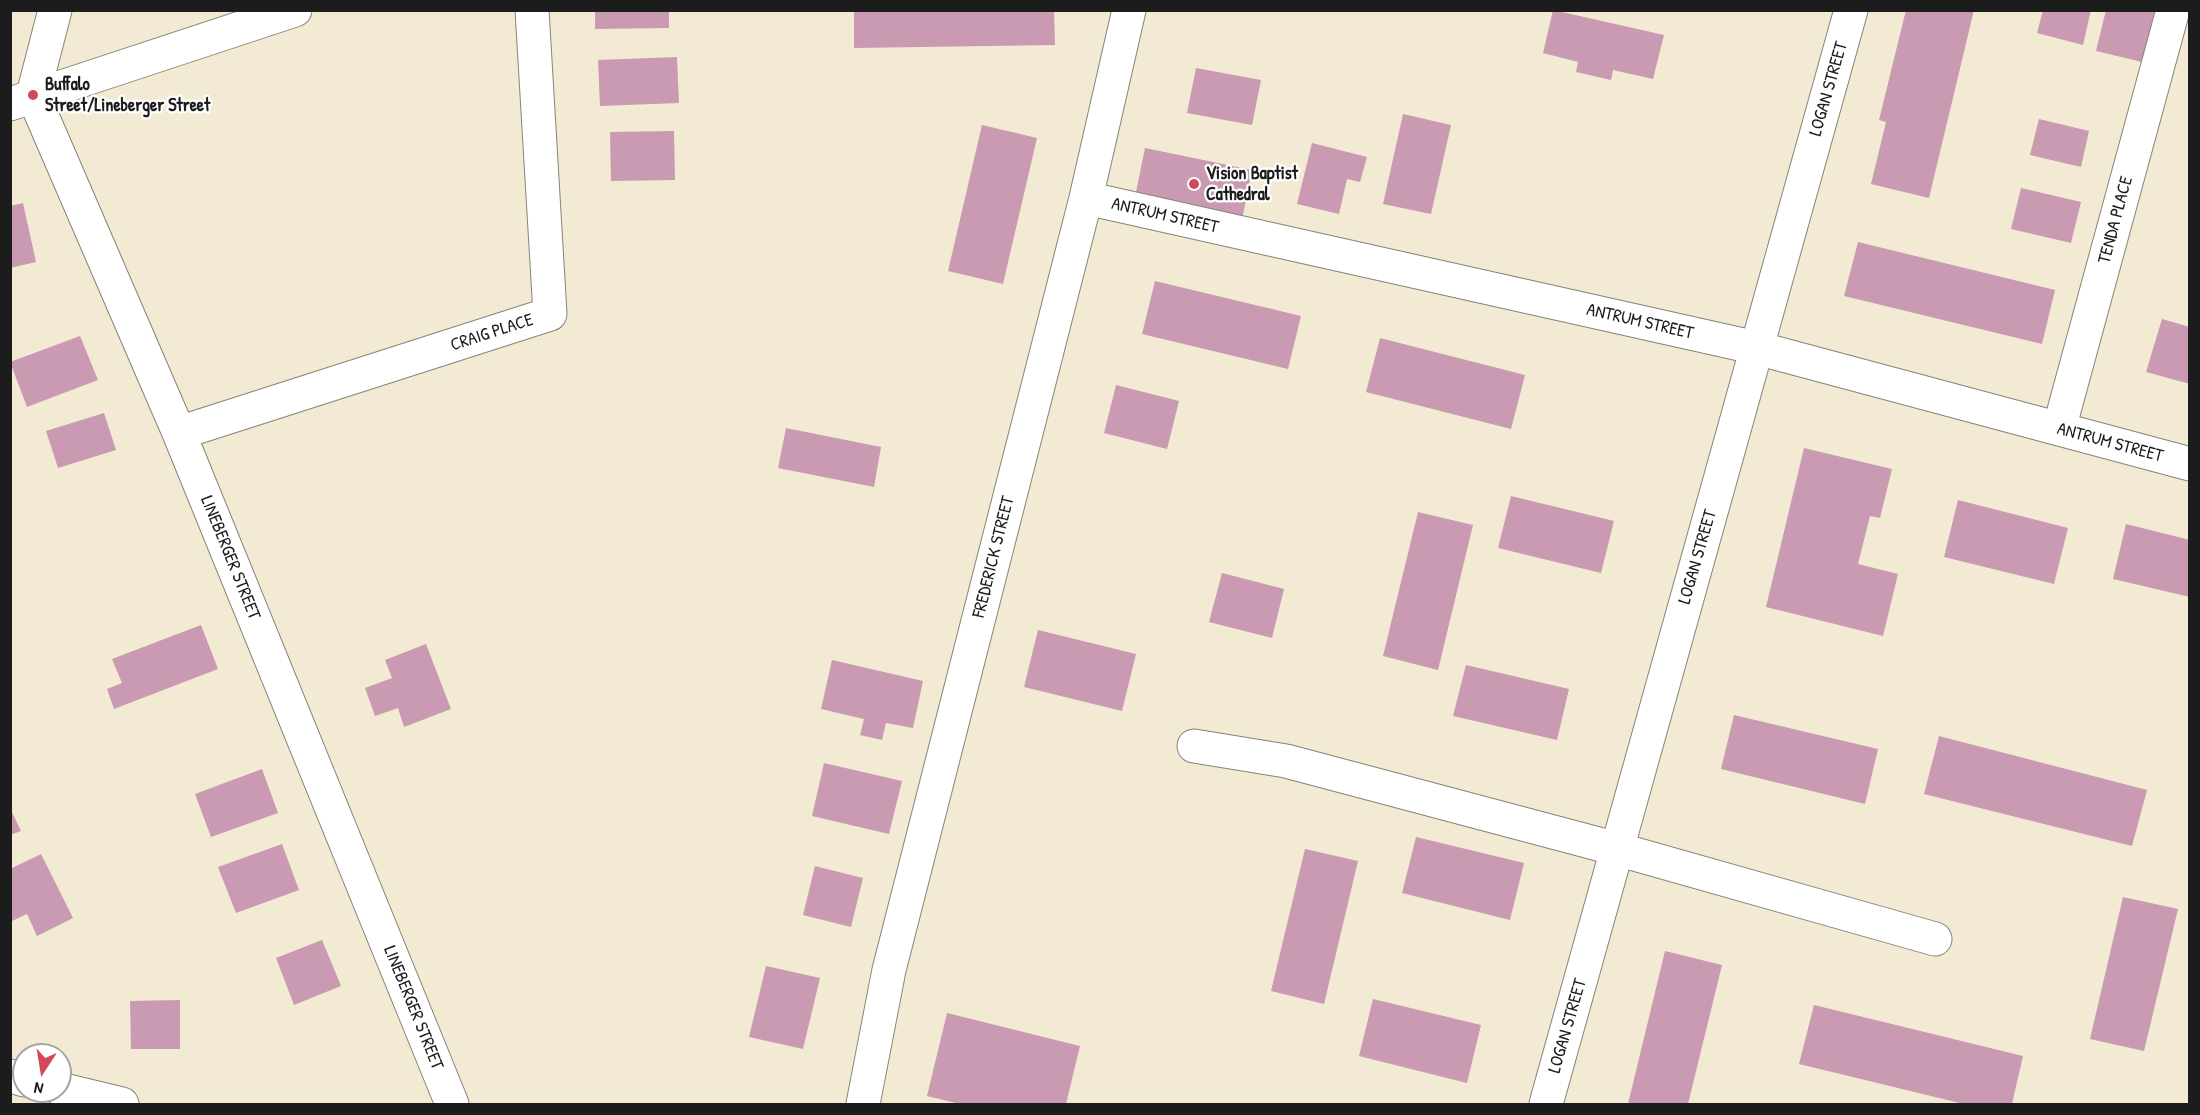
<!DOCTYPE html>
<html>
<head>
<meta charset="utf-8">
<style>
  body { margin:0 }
  #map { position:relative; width:2200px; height:1115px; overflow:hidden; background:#f2ead3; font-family:"Patrick Hand",sans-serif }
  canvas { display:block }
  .frame { position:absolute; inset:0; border:12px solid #1c1c1c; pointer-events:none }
  .north { position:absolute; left:12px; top:1043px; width:60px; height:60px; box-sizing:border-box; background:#fff; border:2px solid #a4a4a4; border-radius:50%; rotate:192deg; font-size:16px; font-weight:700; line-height:24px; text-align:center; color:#1c1c1c }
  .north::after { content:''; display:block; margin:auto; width:21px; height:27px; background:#d1495b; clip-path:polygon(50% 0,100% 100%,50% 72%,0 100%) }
</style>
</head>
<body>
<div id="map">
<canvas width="2200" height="1115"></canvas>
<div class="frame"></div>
<div class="north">N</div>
</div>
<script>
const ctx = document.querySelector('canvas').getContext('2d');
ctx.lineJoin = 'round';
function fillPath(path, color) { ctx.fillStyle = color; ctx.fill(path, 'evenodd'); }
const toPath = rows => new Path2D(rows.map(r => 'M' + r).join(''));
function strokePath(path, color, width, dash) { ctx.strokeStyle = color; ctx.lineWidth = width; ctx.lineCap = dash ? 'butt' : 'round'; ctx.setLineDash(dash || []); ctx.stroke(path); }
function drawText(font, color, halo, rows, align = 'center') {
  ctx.font = font + ' "Patrick Hand",sans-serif'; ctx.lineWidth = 4.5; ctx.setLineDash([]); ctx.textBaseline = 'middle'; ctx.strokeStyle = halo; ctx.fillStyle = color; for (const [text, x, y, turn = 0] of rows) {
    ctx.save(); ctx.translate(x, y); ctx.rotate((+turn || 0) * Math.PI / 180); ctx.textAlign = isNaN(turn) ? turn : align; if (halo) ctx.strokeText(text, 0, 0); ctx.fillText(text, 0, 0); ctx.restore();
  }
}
fillPath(toPath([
  [595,10,669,10,669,28,595,29],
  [854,10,1054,10,1055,45,854,48],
  [1553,10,1664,35,1653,79,1613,70,1611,80,1576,72,1578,62,1543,53],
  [1906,10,1974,10,1929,198,1871,184,1886,122,1879,120],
  [2043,10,2091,10,2083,45,2037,33],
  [2106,10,2155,10,2142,62,2096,51],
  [677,57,679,103,600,106,598,60],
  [1196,68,1261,80,1252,125,1187,113],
  [1403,114,1451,125,1431,214,1383,204],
  [2039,119,2089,131,2081,167,2030,155],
  [982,125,1037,138,1003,284,948,271],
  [674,131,675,180,611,181,610,132],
  [1312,143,1367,157,1360,182,1347,179,1339,214,1297,204],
  [1145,148,1252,170,1242,219,1135,197],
  [2021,188,2081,202,2071,243,2011,229],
  [23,203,36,262,10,268,10,206],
  [1858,242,2055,290,2042,344,1844,296],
  [1155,281,1301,316,1288,369,1142,334],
  [2162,319,2190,327,2190,384,2146,372],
  [80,336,98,380,27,407,10,362],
  [1380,338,1525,375,1511,429,1366,392],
  [1116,385,1179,401,1167,449,1104,433],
  [104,413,116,450,58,468,46,431],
  [786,428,881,447,874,487,778,468],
  [1804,448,1892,469,1880,518,1870,516,1858,564,1898,574,1883,636,1766,607],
  [1511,496,1614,521,1601,573,1498,548],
  [1958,500,2068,528,2054,584,1944,557],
  [1418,512,1473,525,1438,670,1383,656],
  [2126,524,2190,540,2190,597,2113,579],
  [1222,573,1284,589,1272,638,1209,622],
  [201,625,218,669,114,709,107,689,122,683,112,659],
  [1038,630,1136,654,1122,711,1024,687],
  [426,644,451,709,404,727,398,708,375,716,365,688,392,678,385,660],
  [832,660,923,681,913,728,886,723,882,740,860,735,864,719,821,709],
  [1466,665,1569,689,1557,740,1453,716],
  [1734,715,1878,749,1865,804,1721,769],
  [1939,736,2147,790,2132,846,1924,794],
  [824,763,902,781,889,834,812,816],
  [262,769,278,813,211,837,195,794],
  [10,808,21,831,10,835],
  [1416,837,1524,863,1510,920,1402,893],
  [282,844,299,890,236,913,218,867],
  [1305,849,1358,861,1324,1004,1271,991],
  [41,854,73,918,37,936,27,914,10,922,10,869],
  [815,866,863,878,851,927,803,915],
  [2123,897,2178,909,2144,1051,2090,1039],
  [322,940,341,986,294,1005,276,958],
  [1665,951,1722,965,1688,1104,1628,1104],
  [766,966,820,978,803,1049,749,1037],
  [1373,999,1481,1025,1467,1083,1359,1056],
  [180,1000,180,1049,131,1049,130,1001],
  [1814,1005,2023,1056,2012,1104,1964,1104,1799,1064],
  [947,1013,1080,1046,1066,1104,960,1104,927,1096]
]), '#c99ab2');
const street = toPath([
  [55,10,33,95,179,433,452,1104],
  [10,104,295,10],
  [1086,198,1757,348,2190,464],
  [2059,429,2173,10],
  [179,433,550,314,532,10],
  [1194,746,1286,761,1617,849,1935,939],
  [10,1076,24,1080],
  [60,1089,122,1104],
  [863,1104,889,970,1086,198,1129,10],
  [1546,1104,1851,10]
]);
strokePath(street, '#878378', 35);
strokePath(street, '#fff', 33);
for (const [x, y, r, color] of [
  [33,95,6,"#d1495b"],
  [1194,184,6,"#d1495b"]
]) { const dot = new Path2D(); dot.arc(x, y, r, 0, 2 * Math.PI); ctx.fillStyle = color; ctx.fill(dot); strokePath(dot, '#fff', 2); }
drawText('bold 18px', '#1c1c1c', '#fff', [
  ["Buffalo",45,85],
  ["Street/Lineberger Street",45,106],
  ["Vision Baptist",1206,174],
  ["Cathedral",1206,195]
], 'left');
drawText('18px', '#1c1c1c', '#fff', [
  ["LOGAN STREET",1829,89,-74],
  ["ANTRUM STREET",1165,216,13],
  ["TENDA PLACE",2116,220,-75],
  ["ANTRUM STREET",1640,322,13],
  ["CRAIG PLACE",492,333,-18],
  ["ANTRUM STREET",2110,443,15],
  ["FREDERICK STREET",994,557,-76],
  ["LOGAN STREET",1698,557,-74],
  ["LINEBERGER STREET",230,558,68],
  ["LINEBERGER STREET",413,1008,68],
  ["LOGAN STREET",1568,1026,-74]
]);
</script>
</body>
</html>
